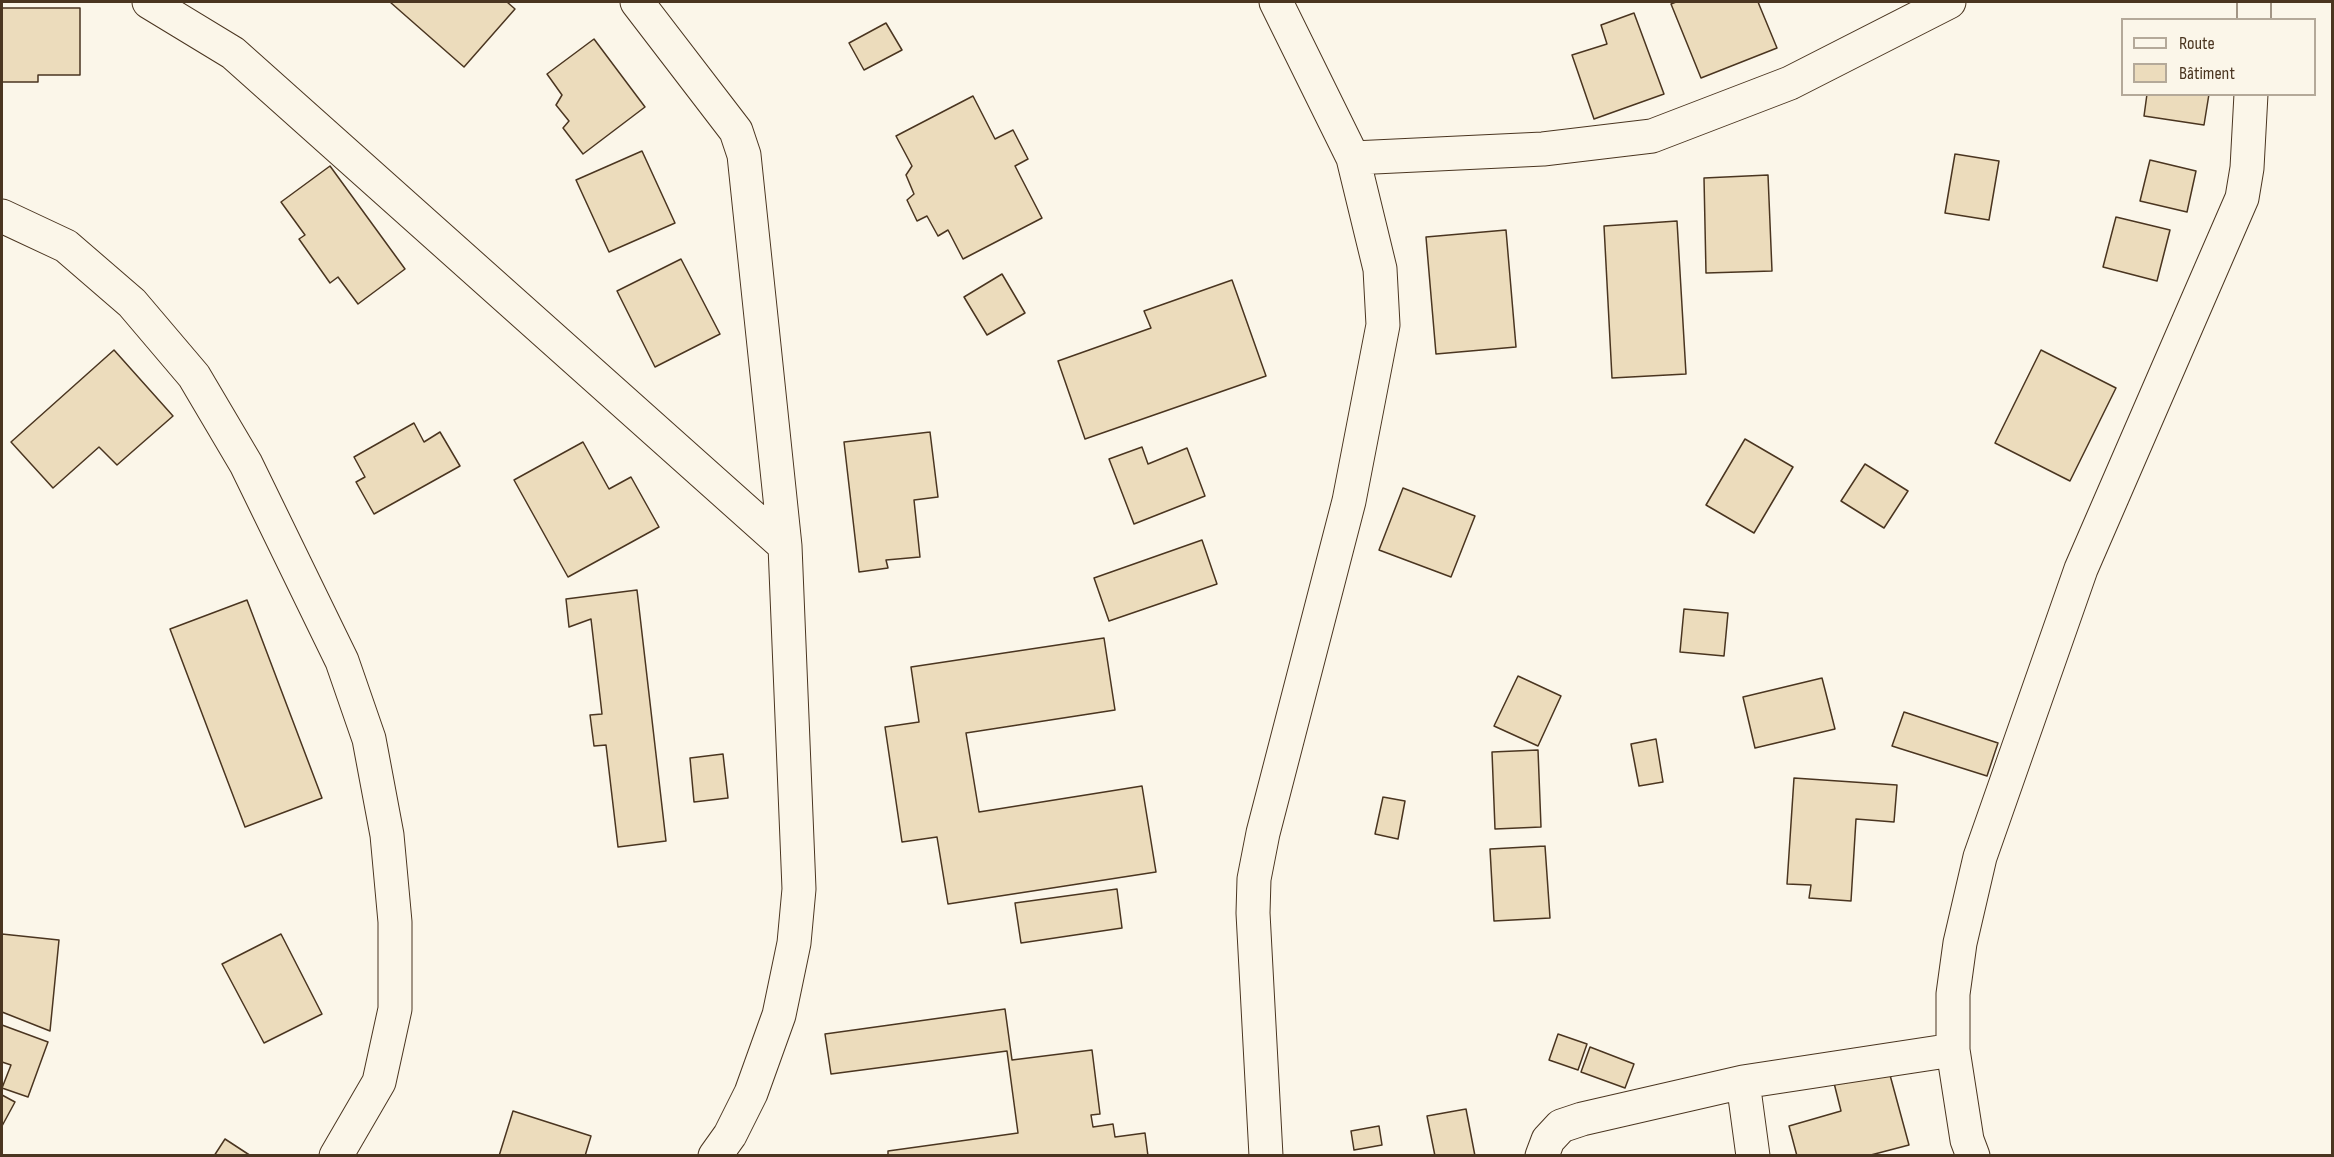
<!DOCTYPE html>
<html>
<head>
<meta charset="utf-8">
<style>
  body { margin:0 }
  #map { position:relative; width:2334px; height:1157px; overflow:hidden; background:#fbf6e9; font-family:"Sofia Sans Condensed",sans-serif }
  canvas { display:block }
  .frame { position:absolute; inset:0; border:3px solid #4a3520; pointer-events:none }
  .legend { position:absolute; left:2121px; top:18px; width:195px; height:78px; box-sizing:border-box; background:#fbf6e9; border:2px solid #b4a999; margin:0; padding:8px 10px; list-style:none; font-size:18px; color:#4a3520 }
  .legend li { display:flex; align-items:center; gap:12px; height:30px }
  .legend b { width:30px; border:2px solid #b4a999 }
</style>
</head>
<body>
<div id="map">
<canvas width="2334" height="1157"></canvas>
<div class="frame"></div>
<ul class="legend">
<li><b style="height:8px;background:#fbf6e9"></b>Route</li>
<li><b style="height:16px;background:#ecdcbc"></b>Bâtiment</li>
</ul>
</div>
<script>
const ctx = document.querySelector('canvas').getContext('2d');
ctx.lineJoin = 'round';
function fillPath(path, color) { ctx.fillStyle = color; ctx.fill(path, 'evenodd'); }
const toPath = rows => new Path2D(rows.map(r => 'M' + r).join(''));
function strokePath(path, color, width, dash) { ctx.strokeStyle = color; ctx.lineWidth = width; ctx.lineCap = dash ? 'butt' : 'round'; ctx.setLineDash(dash || []); ctx.stroke(path); }
const building = toPath([
  [390,2,507,2,515,9,464,67,390,2],
  [1676,2,1758,2,1777,48,1701,78,1671,4,1676,2],
  [2,8,80,8,80,75,38,75,38,82,2,82,2,8],
  [1634,13,1664,94,1594,119,1572,55,1607,44,1601,25,1634,13],
  [886,23,902,50,864,70,849,43,886,23],
  [594,39,645,107,583,154,563,128,569,121,556,105,562,95,547,74,594,39],
  [2147,94,2209,94,2204,125,2144,116,2147,94],
  [973,96,995,139,1013,130,1028,159,1015,166,1042,218,963,259,948,230,938,236,927,216,917,221,907,200,914,194,906,175,912,166,896,136,973,96],
  [642,151,675,223,609,252,576,180,642,151],
  [1955,154,1999,161,1989,220,1945,213,1955,154],
  [2150,160,2196,171,2187,212,2140,201,2150,160],
  [330,166,405,269,358,304,338,277,330,283,299,239,305,235,281,202,330,166],
  [1768,175,1772,271,1706,273,1704,178,1768,175],
  [2116,217,2170,230,2157,281,2103,267,2116,217],
  [1677,221,1686,374,1612,378,1604,226,1677,221],
  [1506,230,1516,347,1436,354,1426,237,1506,230],
  [681,259,720,334,655,367,617,291,681,259],
  [1002,274,1025,313,987,335,964,297,1002,274],
  [1232,280,1266,376,1085,439,1058,361,1151,328,1144,311,1232,280],
  [114,350,173,416,117,465,99,447,53,488,11,442,114,350],
  [2041,350,2116,388,2070,481,1995,443,2041,350],
  [414,423,424,442,440,432,460,466,374,514,356,482,365,477,354,457,414,423],
  [930,432,938,497,914,500,920,557,886,560,888,568,859,572,844,442,930,432],
  [1745,439,1793,467,1754,533,1706,505,1745,439],
  [583,442,609,489,631,477,659,527,568,577,514,480,583,442],
  [1142,447,1148,464,1187,448,1205,496,1134,524,1109,459,1142,447],
  [1865,464,1908,491,1884,528,1841,501,1865,464],
  [1403,488,1475,516,1451,577,1379,550,1403,488],
  [1202,540,1217,584,1109,621,1094,578,1202,540],
  [637,590,666,841,618,847,606,745,594,746,590,715,602,714,591,619,569,627,566,599,637,590],
  [247,600,322,798,245,827,170,629,247,600],
  [1684,609,1728,613,1724,656,1680,652,1684,609],
  [1104,638,1115,710,966,733,979,812,1142,786,1156,872,948,904,937,837,902,842,885,727,919,722,911,667,1104,638],
  [1518,676,1561,696,1538,746,1494,726,1518,676],
  [1822,678,1835,729,1755,748,1743,697,1822,678],
  [1904,712,1998,743,1987,776,1892,746,1904,712],
  [1656,739,1663,782,1639,786,1631,744,1656,739],
  [1538,750,1541,827,1495,829,1492,752,1538,750],
  [723,754,728,798,694,802,690,758,723,754],
  [1794,778,1897,785,1894,822,1856,819,1851,901,1809,898,1811,885,1787,884,1794,778],
  [1383,797,1405,801,1398,839,1375,834,1383,797],
  [1545,846,1550,918,1494,921,1490,849,1545,846],
  [1117,889,1122,928,1021,943,1015,903,1117,889],
  [2,934,59,940,50,1031,2,1012,2,934],
  [281,934,322,1014,264,1043,222,964,281,934],
  [1005,1009,1012,1060,1092,1050,1100,1114,1091,1115,1093,1127,1113,1124,1115,1137,1145,1133,1148,1156,888,1156,888,1151,1018,1133,1007,1051,831,1074,825,1034,1005,1009],
  [2,1025,48,1042,28,1097,2,1088,11,1065,2,1062,2,1025],
  [1558,1034,1587,1044,1578,1070,1549,1060,1558,1034],
  [1590,1047,1634,1064,1625,1088,1581,1072,1590,1047],
  [1887,1064,1909,1145,1867,1156,1797,1156,1789,1126,1841,1111,1833,1079,1887,1064],
  [2,1095,15,1102,2,1126,2,1095],
  [1466,1109,1475,1156,1435,1156,1427,1116,1466,1109],
  [513,1111,591,1136,585,1156,499,1156,513,1111],
  [1379,1126,1382,1145,1354,1150,1351,1131,1379,1126],
  [225,1139,251,1156,214,1156,225,1139]
]);
fillPath(building, '#ecdcbc');
strokePath(building, '#4a3520', 1.5);
const minor = toPath([
  [149,2,233,53,785,546],
  [637,2,736,131,744,155,785,546,799,889,794,943,779,1015,751,1093,730,1135,715,1156],
  [2254,2,2254,20],
  [1353,158,1543,149,1652,136,1790,83,1949,2],
  [2,216,66,246,132,303,194,376,246,464,342,661,369,739,387,835,395,922,395,1009,379,1082,336,1156],
  [1743,1082,1753,1156],
  [1266,1156,1253,913,1254,879,1263,833,1349,501,1383,325,1380,269,1353,158,1276,2],
  [1542,1156,1548,1140,1561,1126,1582,1119,1743,1082,1953,1050],
  [1973,1156,1967,1140,1953,1050,1953,994,1960,943,1980,857,2081,569,2242,198,2247,168,2251,94]
]);
strokePath(minor, '#4a3520', 35);
strokePath(minor, '#fbf6e9', 33);
</script>
</body>
</html>
